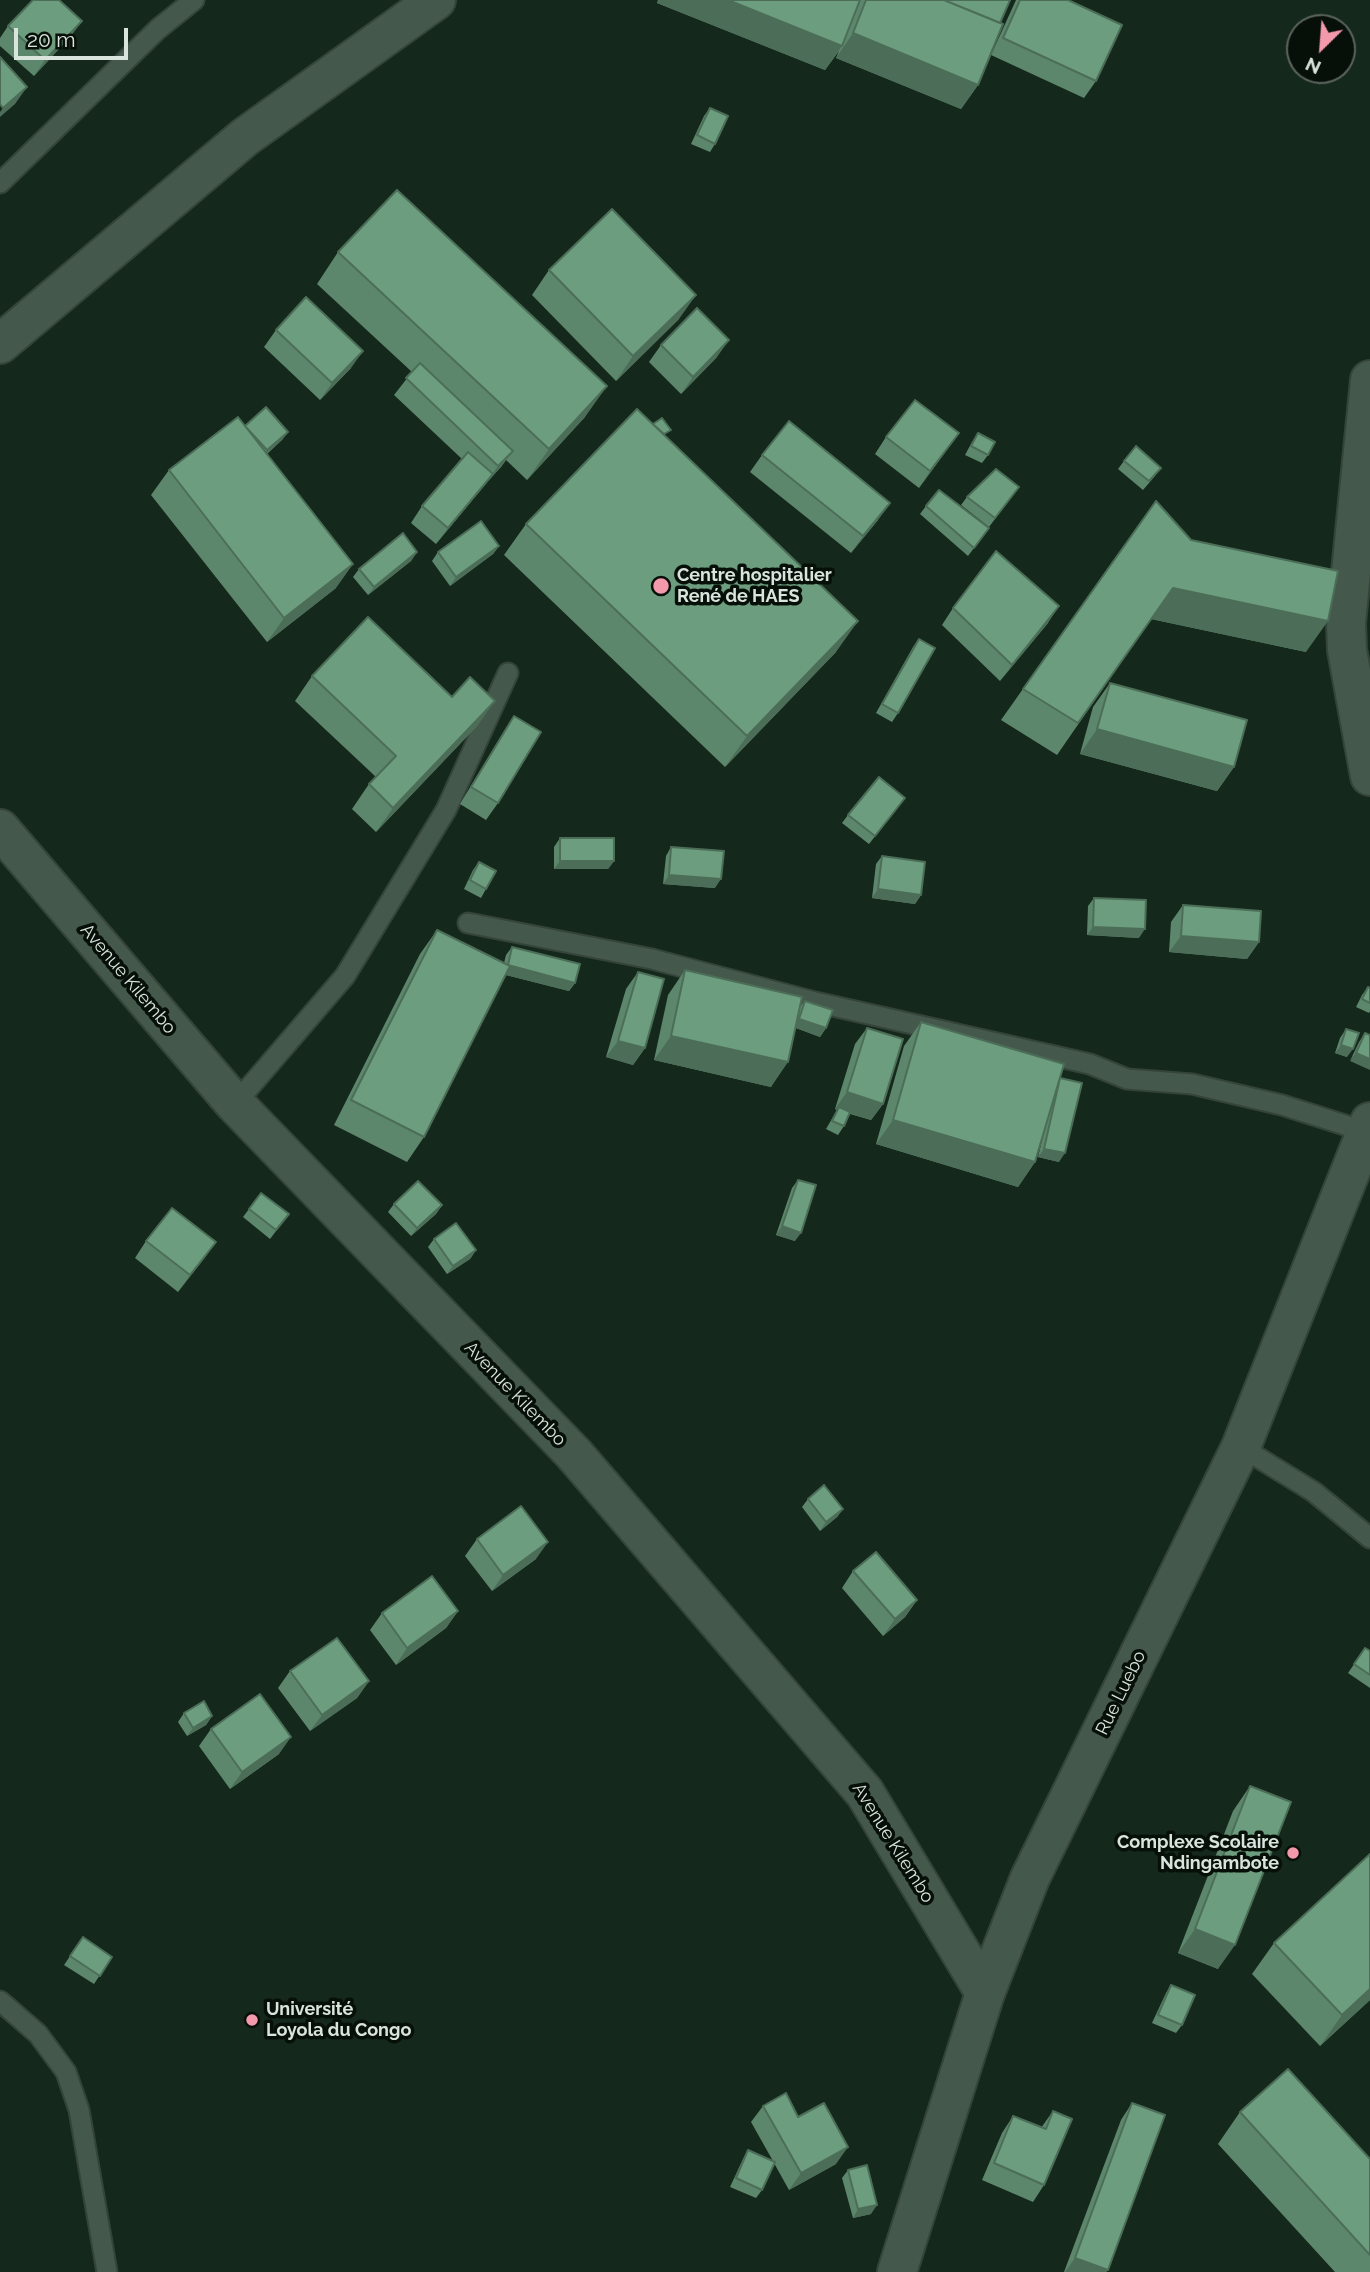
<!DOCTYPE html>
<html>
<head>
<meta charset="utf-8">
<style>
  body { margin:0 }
  #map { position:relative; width:1370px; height:2272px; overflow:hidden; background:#15281c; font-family:Raleway,sans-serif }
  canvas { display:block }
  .north { position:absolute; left:1286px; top:14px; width:70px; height:70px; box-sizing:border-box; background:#070f09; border:2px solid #5b645d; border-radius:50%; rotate:205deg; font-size:19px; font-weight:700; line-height:28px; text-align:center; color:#d8e4dc }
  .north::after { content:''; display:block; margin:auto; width:24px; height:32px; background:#f29aac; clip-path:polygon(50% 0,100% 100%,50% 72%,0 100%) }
  .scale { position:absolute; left:14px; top:28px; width:114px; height:32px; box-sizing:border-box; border:4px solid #d8e4dc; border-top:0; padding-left:9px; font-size:21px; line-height:24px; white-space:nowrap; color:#d8e4dc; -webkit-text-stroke:5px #070f09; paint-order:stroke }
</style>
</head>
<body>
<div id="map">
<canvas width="1370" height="2272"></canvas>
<div class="north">N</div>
<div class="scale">20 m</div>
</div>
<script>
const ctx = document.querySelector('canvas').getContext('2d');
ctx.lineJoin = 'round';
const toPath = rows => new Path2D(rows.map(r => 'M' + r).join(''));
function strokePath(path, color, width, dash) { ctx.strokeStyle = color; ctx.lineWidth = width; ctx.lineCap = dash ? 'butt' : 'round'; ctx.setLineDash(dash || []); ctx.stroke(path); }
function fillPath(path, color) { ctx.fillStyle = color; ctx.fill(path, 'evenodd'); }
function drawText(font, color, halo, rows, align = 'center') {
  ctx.font = font + ' Raleway,sans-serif'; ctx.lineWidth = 7; ctx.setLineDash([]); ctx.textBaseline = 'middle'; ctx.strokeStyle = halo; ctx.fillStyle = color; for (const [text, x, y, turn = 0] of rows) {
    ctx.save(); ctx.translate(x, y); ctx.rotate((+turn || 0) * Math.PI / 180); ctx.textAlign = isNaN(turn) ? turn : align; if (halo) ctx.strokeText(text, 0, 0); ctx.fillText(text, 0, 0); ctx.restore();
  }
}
const service = toPath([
  [0,183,158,29,194,0],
  [468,923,652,959,815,1002,1090,1064,1127,1079,1192,1084,1282,1105,1367,1132],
  [235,1104,345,976,446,810,508,673],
  [1241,1447,1314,1492,1370,1538],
  [0,2001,38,2034,66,2072,79,2110,107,2272]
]);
const minor = toPath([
  [0,344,245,137,436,0],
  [1370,380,1346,623,1347,650,1370,776],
  [0,829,235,1104,574,1454,865,1793,985,1993]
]);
const tertiary = toPath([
  [897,2272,985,1993,1030,1878,1241,1447,1370,1122]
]);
strokePath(service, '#35443a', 23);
strokePath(minor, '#35443a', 42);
strokePath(tertiary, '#35443a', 42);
strokePath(service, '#44584b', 19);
strokePath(minor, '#44584b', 38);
strokePath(tertiary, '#44584b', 38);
fillPath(toPath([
  [658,0,1010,0,1000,23,978,85,961,109,836,58,839,51,825,70,657,3],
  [1016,0,1068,0,1096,81,1084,98,991,55],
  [82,21,70,37,34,76,0,46,0,38,8,26],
  [710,108,715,144,710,152,691,144,704,116],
  [338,252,585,417,527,480,506,460,501,467,488,481,436,544,411,523,422,506,462,459,394,395,412,372,317,284],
  [549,270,679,319,616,381,532,295],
  [276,330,351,368,320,400,264,347],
  [661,345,717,357,681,394,649,362],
  [245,426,288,432,282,440,267,454,336,588,267,642,151,495,169,470],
  [959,433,919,488,875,454,886,437],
  [978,433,988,455,982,463,965,455,972,442],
  [666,437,836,652,725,767,504,555,526,524],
  [762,455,878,520,851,553,750,472],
  [1124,461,1155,476,1143,490,1118,469],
  [1019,487,989,527,961,505,967,497],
  [1156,501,1191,540,1306,652,1151,619,1057,755,1001,720],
  [926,506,989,528,968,556,920,514],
  [499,546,493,554,450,586,432,561,438,552],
  [417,552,411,561,368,595,353,577,359,569],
  [953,608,1048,623,1000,681,942,625],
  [919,639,898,713,892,722,876,713,913,647],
  [312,676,478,725,376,832,352,809,369,784,376,777,295,701],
  [1110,683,1234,767,1217,791,1080,754,1093,707],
  [514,716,498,803,486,820,460,804,503,733],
  [899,806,869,844,842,823,848,815],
  [560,838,614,861,608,869,554,869,554,847],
  [671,847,715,888,663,884,666,856],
  [882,856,921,895,915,904,872,898,876,864],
  [479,862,486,889,481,898,464,889,473,870],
  [1094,898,1139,938,1087,935,1088,906],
  [1183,905,1259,942,1247,959,1169,952,1171,922],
  [437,930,504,963,506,955,512,947,575,983,569,991,506,975,424,1137,407,1162,334,1125,420,954],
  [685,970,800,1007,805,1001,826,1028,820,1037,796,1028,771,1087,654,1060,668,995],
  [638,972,645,1048,633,1065,606,1057,626,989],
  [1368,987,1370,988,1370,1011,1369,1013,1356,1007,1362,995],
  [921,1022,1059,1079,1059,1162,1038,1157,1043,1136,1035,1162,1018,1187,876,1144,904,1046],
  [867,1028,883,1104,871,1120,850,1114,844,1126,838,1135,826,1129,837,1110,835,1109,855,1044],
  [1346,1029,1347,1057,1335,1053,1340,1038],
  [1365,1033,1370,1035,1350,1061,1359,1042],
  [798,1180,795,1241,776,1235,792,1188],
  [261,1193,289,1214,270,1239,243,1217],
  [394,1204,442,1205,436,1214,411,1236,388,1212],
  [434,1239,476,1250,470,1259,447,1274,428,1247],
  [146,1241,216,1242,178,1292,135,1258],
  [808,1499,843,1509,837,1517,820,1531,802,1507],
  [477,1539,536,1559,492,1591,465,1556],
  [853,1571,917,1600,905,1617,883,1636,842,1588],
  [458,1611,446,1628,396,1665,370,1630,382,1613],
  [1365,1648,1370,1651,1370,1688,1348,1673],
  [290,1671,369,1681,357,1698,310,1731,278,1688],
  [184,1713,212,1716,206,1725,187,1736,178,1722],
  [211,1729,279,1754,230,1789,199,1746],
  [1250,1786,1218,1969,1178,1953,1233,1811],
  [1370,1854,1370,2000,1320,2046,1252,1974,1274,1943],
  [83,1937,112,1957,94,1984,64,1965],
  [1171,1985,1182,2025,1176,2033,1152,2023,1166,1993],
  [1132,2103,1108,2270,1106,2272,1064,2272,1121,2120],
  [763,2106,798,2117,836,2164,789,2190,774,2163,762,2190,756,2198,730,2187,743,2159,748,2150,773,2161,751,2122],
  [1053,2111,1044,2185,1033,2202,982,2180,1002,2133,1013,2116,1041,2128],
  [1240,2112,1370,2159,1370,2272,1335,2272,1218,2144],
  [848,2170,871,2214,853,2218,842,2178]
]), '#5d876c');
fillPath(toPath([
  [659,0,728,0,842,46,825,70,657,3],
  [82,21,70,37,34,76,45,60],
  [853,33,978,85,961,109,836,58],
  [27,87,15,104,0,117,0,112,3,108],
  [696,295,679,319,616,381,633,356],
  [729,340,717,357,681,394,693,377],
  [363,351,351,368,320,400,332,383],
  [607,386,585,417,527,480,549,449],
  [288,432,282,440,261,458,267,450],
  [959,433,947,450,919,488,930,471],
  [513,451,501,467,488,481,436,544,448,528,490,477,498,466],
  [890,503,878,520,851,553,863,536],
  [499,546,493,554,450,586,456,577],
  [417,552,411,561,368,595,374,587],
  [353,564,336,588,267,642,284,618],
  [1173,588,1328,621,1306,652,1151,619],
  [1059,606,1048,623,1000,681,1012,665],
  [858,621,836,652,725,767,747,736],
  [495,701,478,725,376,832,393,808],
  [1097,729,1234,767,1217,791,1080,754],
  [560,861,614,861,608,869,554,869],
  [669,875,721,879,715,888,663,884],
  [878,889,921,895,915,904,872,898],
  [1093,927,1145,929,1139,938,1087,935],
  [1181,936,1259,942,1247,959,1169,952],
  [508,965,575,983,569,991,502,974],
  [799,1019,826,1028,820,1037,793,1027],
  [671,1036,788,1062,771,1087,654,1060],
  [618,1041,645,1048,633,1065,606,1057],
  [1341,1045,1353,1049,1347,1057,1335,1053],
  [1356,1053,1370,1059,1370,1070,1350,1061],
  [847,1092,883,1104,871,1120,835,1109],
  [893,1120,1035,1162,1018,1187,876,1144],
  [1044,1149,1065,1153,1059,1162,1038,1157],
  [442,1205,436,1214,411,1236,417,1228],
  [782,1226,801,1233,795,1241,776,1235],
  [216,1242,204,1259,178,1292,190,1275],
  [476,1250,470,1259,447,1274,453,1266],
  [843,1509,837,1517,820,1531,826,1522],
  [548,1542,536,1559,492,1591,503,1575],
  [917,1600,905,1617,883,1636,895,1619],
  [458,1611,446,1628,396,1665,407,1648],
  [369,1681,357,1698,310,1731,322,1715],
  [212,1716,206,1725,187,1736,193,1728],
  [291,1737,279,1754,230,1789,242,1772],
  [1195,1929,1235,1945,1218,1969,1178,1953],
  [1370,1989,1370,2000,1320,2046,1342,2015],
  [848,2147,836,2164,789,2190,801,2173],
  [877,2205,871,2214,853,2218,858,2209],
  [1075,2258,1108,2270,1106,2272,1065,2272]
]), '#4c6e58');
const building = toPath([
  [33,0,59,0,82,21,45,60,8,26,33,0],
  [728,0,860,0,842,46,728,0],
  [866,0,944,0,1003,24,978,85,853,33,866,0],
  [944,0,1010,0,1000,23,944,0],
  [1020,0,1068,0,1122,25,1096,81,1003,38,1020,0],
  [0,57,27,87,3,108,0,104,0,57],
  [710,108,728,116,715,144,697,135,710,108],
  [397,190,607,386,549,449,338,252,397,190],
  [612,209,696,295,633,356,549,270,612,209],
  [306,297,363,351,332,383,276,330,306,297],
  [697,308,729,340,693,377,661,345,697,308],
  [420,363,513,451,498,466,406,378,420,363],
  [915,400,959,433,930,471,886,437,915,400],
  [266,407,288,432,267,450,245,426,266,407],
  [637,409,858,621,747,736,526,524,637,409],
  [238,417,353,564,284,618,169,470,238,417],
  [662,418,671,430,664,434,653,424,662,418],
  [789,421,890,503,863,536,762,455,789,421],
  [978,433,995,442,988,455,971,446,978,433],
  [1136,446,1161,468,1149,481,1124,461,1136,446],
  [468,452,493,474,448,528,422,506,468,452],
  [996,469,1019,487,995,518,967,497,996,469],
  [939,490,989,528,974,548,926,506,939,490],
  [1156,501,1191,540,1338,571,1328,621,1173,588,1078,723,1023,689,1156,501],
  [481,521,499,546,456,577,438,552,481,521],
  [403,533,417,552,374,587,359,569,403,533],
  [996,551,1059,606,1012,665,953,608,996,551],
  [368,617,452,697,470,677,495,701,393,808,369,784,396,756,312,676,368,617],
  [919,639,935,648,898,713,882,704,919,639],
  [1110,683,1247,720,1234,767,1097,729,1110,683],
  [514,716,541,732,498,803,471,787,514,716],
  [879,777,905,798,875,836,848,815,879,777],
  [560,838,614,838,614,861,560,861,560,838],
  [671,847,724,851,721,879,669,875,671,847],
  [882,856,925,862,921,895,878,889,882,856],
  [479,862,496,871,486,889,470,880,479,862],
  [1094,898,1146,900,1145,929,1093,927,1094,898],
  [1183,905,1261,911,1259,942,1181,936,1183,905],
  [437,930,510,966,424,1137,351,1100,437,930],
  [512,947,580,964,575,983,508,965,512,947],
  [685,970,802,997,788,1062,671,1036,685,970],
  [638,972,664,979,645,1048,618,1041,638,972],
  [1368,987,1370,988,1370,1003,1362,999,1368,987],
  [805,1001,833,1010,826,1028,799,1019,805,1001],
  [921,1022,1064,1064,1035,1162,893,1120,921,1022],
  [867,1028,903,1039,883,1104,847,1092,867,1028],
  [1346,1029,1359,1033,1353,1049,1341,1045,1346,1029],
  [1365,1033,1370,1035,1370,1059,1356,1053,1365,1033],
  [1060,1078,1082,1083,1065,1153,1044,1149,1060,1078],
  [839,1107,850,1112,844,1126,832,1121,839,1107],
  [798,1180,816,1185,801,1233,782,1226,798,1180],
  [418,1181,442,1205,417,1228,394,1204,418,1181],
  [261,1193,289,1214,276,1230,249,1209,261,1193],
  [172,1208,216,1242,190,1275,146,1241,172,1208],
  [456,1223,476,1250,453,1266,434,1239,456,1223],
  [824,1485,843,1509,826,1522,808,1499,824,1485],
  [521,1506,548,1542,503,1575,477,1539,521,1506],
  [876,1552,917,1600,895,1619,853,1571,876,1552],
  [432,1576,458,1611,407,1648,382,1613,432,1576],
  [337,1638,369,1681,322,1715,290,1671,337,1638],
  [1365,1648,1370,1651,1370,1675,1354,1664,1365,1648],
  [260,1694,291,1737,242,1772,211,1729,260,1694],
  [204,1701,212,1716,193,1728,184,1713,204,1701],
  [1250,1786,1291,1802,1235,1945,1195,1929,1250,1786],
  [1370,1854,1370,1989,1342,2015,1274,1943,1370,1854],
  [83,1937,112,1957,100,1976,70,1956,83,1937],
  [1171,1985,1195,1995,1182,2025,1158,2015,1171,1985],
  [1288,2069,1370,2159,1370,2255,1240,2112,1288,2069],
  [786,2093,798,2117,824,2103,848,2147,801,2173,763,2106,786,2093],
  [1132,2103,1165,2115,1108,2270,1075,2258,1132,2103],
  [1053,2111,1072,2119,1044,2185,994,2163,1013,2116,1046,2129,1053,2111],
  [748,2150,775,2162,762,2190,736,2178,748,2150],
  [867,2165,877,2205,858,2209,848,2170,867,2165]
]);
fillPath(building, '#6c9d7e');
strokePath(building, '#4c6e58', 2);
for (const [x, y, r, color] of [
  [661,586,9,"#f29aac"],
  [1293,1853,7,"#f29aac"],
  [252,2020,7,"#f29aac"]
]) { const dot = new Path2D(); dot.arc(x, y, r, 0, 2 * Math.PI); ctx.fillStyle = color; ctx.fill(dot); strokePath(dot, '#070f09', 2.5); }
drawText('bold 18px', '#d8e4dc', '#070f09', [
  ["Centre hospitalier",677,576],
  ["René de HAES",677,597],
  ["Complexe Scolaire",1279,1843,"right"],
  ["Ndingambote",1279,1864,"right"],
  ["Université",266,2010],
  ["Loyola du Congo",266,2031]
], 'left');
drawText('18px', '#d8e4dc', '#070f09', [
  ["Avenue Kilembo",128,979,50],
  ["Avenue Kilembo",515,1394,46],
  ["Rue Luebo",1121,1693,-64],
  ["Avenue Kilembo",893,1843,58]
]);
</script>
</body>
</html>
